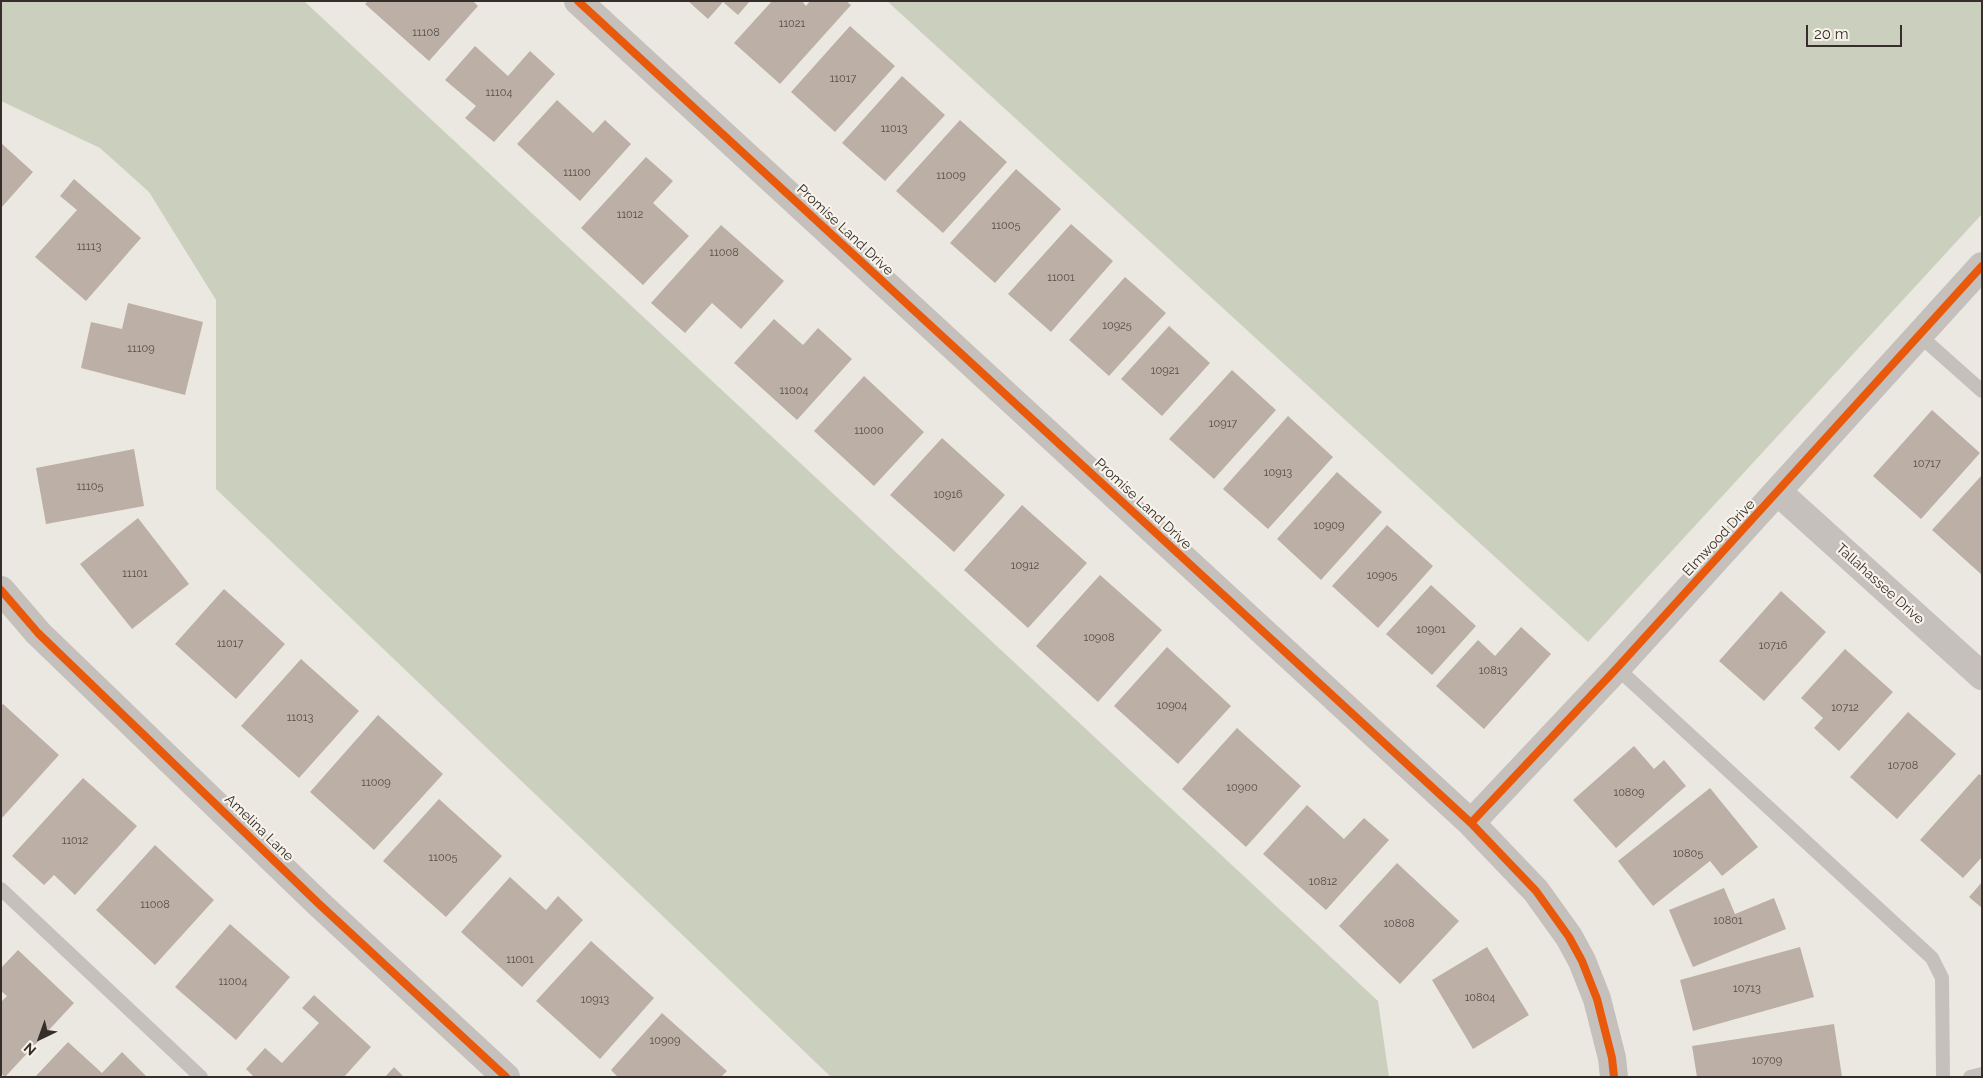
<!DOCTYPE html>
<html>
<head>
<meta charset="utf-8">
<style>
  body { margin:0 }
  #map { position:relative; width:1983px; height:1078px; overflow:hidden; background:#ebe8e2; font-family:Raleway,sans-serif }
  canvas { display:block }
  .frame { position:absolute; inset:0; border:2px solid #352e2a; pointer-events:none }
  .north { position:absolute; left:15px; top:1013px; width:50px; height:50px; -webkit-text-stroke:4px #f7f2ea; paint-order:stroke; rotate:222deg; font-size:14px; font-weight:700; line-height:20px; text-align:center; color:#352e2a }
  .north::after { content:''; display:block; margin:auto; width:18px; height:22px; background:#352e2a; clip-path:polygon(50% 0,100% 100%,50% 72%,0 100%) }
  .scale { position:absolute; left:1806px; top:25px; width:96px; height:22px; box-sizing:border-box; border:2px solid #352e2a; border-top:0; padding-left:6px; font-size:15px; line-height:18px; white-space:nowrap; color:#352e2a; -webkit-text-stroke:4px #f7f2ea; paint-order:stroke }
</style>
</head>
<body>
<div id="map">
<canvas width="1983" height="1078"></canvas>
<div class="frame"></div>
<div class="north">N</div>
<div class="scale">20 m</div>
</div>
<script>
const ctx = document.querySelector('canvas').getContext('2d');
ctx.lineJoin = 'round';
function fillPath(path, color) { ctx.fillStyle = color; ctx.fill(path, 'evenodd'); }
const toPath = rows => new Path2D(rows.map(r => 'M' + r).join(''));
function strokePath(path, color, width, dash) { ctx.strokeStyle = color; ctx.lineWidth = width; ctx.lineCap = dash ? 'butt' : 'round'; ctx.setLineDash(dash || []); ctx.stroke(path); }
function drawText(font, color, halo, rows, align = 'center') {
  ctx.font = font + ' Raleway,sans-serif'; ctx.lineWidth = 4.5; ctx.setLineDash([]); ctx.textBaseline = 'middle'; ctx.strokeStyle = halo; ctx.fillStyle = color; for (const [text, x, y, turn = 0] of rows) {
    ctx.save(); ctx.translate(x, y); ctx.rotate((+turn || 0) * Math.PI / 180); ctx.textAlign = isNaN(turn) ? turn : align; if (halo) ctx.strokeText(text, 0, 0); ctx.fillText(text, 0, 0); ctx.restore();
  }
}
fillPath(toPath([
  [1,1,304,1,1378,1001,1389,1077,831,1077,216,489,216,300,149,192,100,148,1,101],
  [887,1,1982,1,1982,214,1588,642]
]), '#cbd0be');
fillPath(toPath([
  [368,1,473,1,478,6,429,61,365,4],
  [688,1,750,1,738,15,723,2,708,19],
  [772,1,802,1,806,6,810,1,846,1,851,5,780,84,734,43],
  [850,26,895,66,835,132,791,92],
  [475,46,508,76,530,51,555,74,494,142,465,118,476,106,445,80],
  [902,76,945,115,885,181,842,143],
  [557,100,593,133,605,120,631,144,580,201,517,144],
  [960,120,1007,162,943,233,896,191],
  [1,143,33,172,1,208],
  [646,157,673,181,653,203,689,236,643,285,581,228],
  [1016,169,1061,209,995,283,950,243],
  [74,179,141,238,86,301,35,257,77,210,60,196],
  [1071,224,1113,261,1051,332,1008,294],
  [721,225,784,281,741,329,712,303,685,333,651,303],
  [1125,277,1166,313,1109,376,1069,340],
  [128,303,203,322,185,395,81,368,91,322,122,329],
  [774,319,803,345,818,328,852,359,797,420,734,363],
  [1169,326,1210,363,1162,416,1121,379],
  [1232,370,1276,410,1214,479,1169,439],
  [864,376,924,432,874,486,814,431],
  [1932,410,1980,453,1921,519,1873,476],
  [1288,416,1333,457,1268,529,1223,489],
  [942,438,1005,495,954,552,890,495],
  [134,449,144,506,46,524,36,468],
  [1337,472,1382,512,1321,580,1277,539],
  [1982,475,1982,575,1932,530],
  [1022,505,1087,563,1028,628,964,570],
  [138,518,189,584,132,629,80,564],
  [1387,525,1433,566,1378,628,1332,586],
  [1100,575,1162,630,1098,702,1036,646],
  [1431,585,1476,626,1432,675,1386,634],
  [224,589,285,644,236,699,175,644],
  [1781,591,1826,632,1764,701,1719,661],
  [1521,627,1551,654,1484,729,1436,686,1478,640,1495,656],
  [1167,647,1231,706,1178,764,1114,706],
  [1845,649,1893,692,1839,751,1814,728,1823,718,1801,698],
  [301,659,359,711,299,778,241,726],
  [3,704,59,755,1,819,1,706],
  [1908,712,1956,754,1897,819,1850,777],
  [378,715,443,774,374,850,310,792],
  [1237,728,1301,786,1246,847,1182,789],
  [1634,746,1654,769,1664,760,1686,786,1616,848,1573,800],
  [1979,774,1982,776,1982,857,1963,878,1920,840],
  [83,778,137,826,75,895,54,875,44,885,12,856],
  [1710,788,1758,847,1722,876,1710,861,1653,906,1618,861],
  [439,799,502,856,446,917,383,861],
  [1307,805,1344,839,1364,818,1389,840,1326,910,1263,854],
  [155,845,214,900,155,965,96,910],
  [1397,863,1459,921,1400,984,1339,926],
  [510,877,546,910,558,896,583,920,522,987,461,932],
  [1982,882,1982,908,1969,897],
  [1724,888,1735,914,1774,898,1786,929,1693,967,1669,910],
  [230,924,290,977,236,1040,175,987],
  [591,941,654,998,600,1059,536,1001],
  [1487,947,1529,1015,1473,1049,1432,980],
  [1800,947,1814,997,1693,1031,1680,980],
  [18,950,74,1003,5,1077,1,1073,1,1002,7,996,1,991,1,968],
  [314,995,371,1047,344,1077,254,1077,246,1069,265,1048,282,1063,319,1023,302,1008],
  [662,1013,727,1071,721,1077,618,1077,611,1070],
  [1834,1024,1842,1077,1697,1077,1692,1046],
  [68,1042,102,1073,122,1052,147,1077,35,1077],
  [394,1067,404,1077,385,1077]
]), '#bcafa6');
strokePath(toPath([
  [1919,335,1982,391],
  [1617,668,1932,958,1942,978,1943,1077],
  [1,889,201,1077],
  [1970,1077,1982,1074]
]), '#c5c0bb', 14);
strokePath(toPath([
  [578,1,1471,823,1536,891,1569,937,1582,961,1597,999,1612,1058,1614,1077],
  [1778,492,1982,676],
  [1,590,38,633,319,904,506,1077],
  [1471,823,1617,668,1982,266]
]), '#c5c0bb', 28);
strokePath(toPath([
  [578,1,1471,823,1536,891,1569,937,1582,961,1597,999,1612,1058,1614,1077],
  [1,590,38,633,319,904,506,1077],
  [1471,823,1617,668,1982,266]
]), '#e8590c', 8);
drawText('11px', '#574e49', null, [
  ["11021",792,24],
  ["11108",426,33],
  ["11017",843,79],
  ["11104",499,93],
  ["11013",894,129],
  ["11100",577,173],
  ["11009",951,176],
  ["11012",630,215],
  ["11005",1006,226],
  ["11113",89,247],
  ["11008",724,253],
  ["11001",1061,278],
  ["10925",1117,326],
  ["11109",141,349],
  ["10921",1165,371],
  ["11004",794,391],
  ["10917",1223,424],
  ["11000",869,431],
  ["10717",1927,464],
  ["10913",1278,473],
  ["11105",90,487],
  ["10916",948,495],
  ["10909",1329,526],
  ["10912",1025,566],
  ["11101",135,574],
  ["10905",1382,576],
  ["10901",1431,630],
  ["10908",1099,638],
  ["11017",230,644],
  ["10716",1773,646],
  ["10813",1493,671],
  ["10904",1172,706],
  ["10712",1845,708],
  ["11013",300,718],
  ["10708",1903,766],
  ["11009",376,783],
  ["10900",1242,788],
  ["10809",1629,793],
  ["11012",75,841],
  ["10805",1688,854],
  ["11005",443,858],
  ["10812",1323,882],
  ["11008",155,905],
  ["10801",1728,921],
  ["10808",1399,924],
  ["11001",520,960],
  ["11004",233,982],
  ["10713",1747,989],
  ["10804",1480,998],
  ["10913",595,1000],
  ["10909",665,1041],
  ["10709",1767,1061]
]);
drawText('14px', '#352e2a', '#f7f2ea', [
  ["Promise Land Drive",845,230,43],
  ["Promise Land Drive",1143,504,43],
  ["Elmwood Drive",1719,538,-47],
  ["Tallahassee Drive",1880,584,42],
  ["Amelina Lane",259,828,44]
]);
</script>
</body>
</html>
